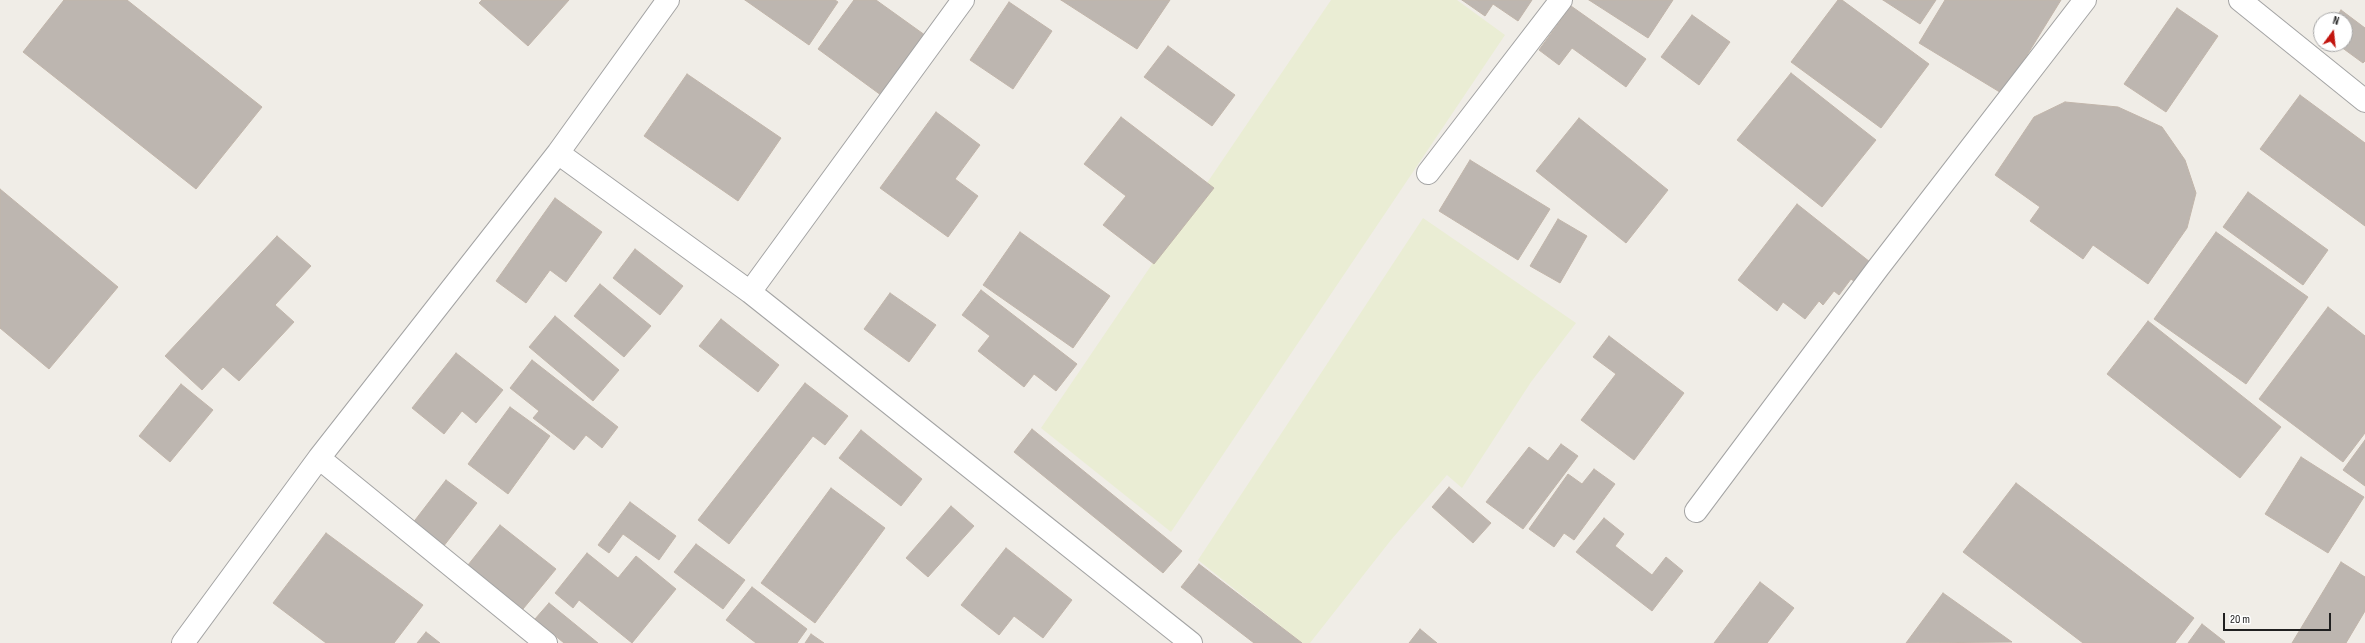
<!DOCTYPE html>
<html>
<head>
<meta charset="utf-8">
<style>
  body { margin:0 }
  #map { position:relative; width:2365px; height:643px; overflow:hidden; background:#f0ede7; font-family:"Sofia Sans Condensed",sans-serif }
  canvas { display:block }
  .north { position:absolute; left:2313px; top:12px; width:40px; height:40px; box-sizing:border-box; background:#fff; border:1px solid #a6a6a6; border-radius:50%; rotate:15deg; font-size:11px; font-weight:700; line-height:16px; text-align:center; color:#202020 }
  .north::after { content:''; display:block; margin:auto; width:14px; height:18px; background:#c2150e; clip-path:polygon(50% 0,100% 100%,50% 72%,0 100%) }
  .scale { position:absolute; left:2223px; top:613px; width:108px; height:18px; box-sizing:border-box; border:2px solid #202020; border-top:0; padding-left:5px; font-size:12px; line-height:14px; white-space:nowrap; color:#202020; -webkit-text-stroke:3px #fff; paint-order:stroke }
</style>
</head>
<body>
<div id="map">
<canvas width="2365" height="643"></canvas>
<div class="north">N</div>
<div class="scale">20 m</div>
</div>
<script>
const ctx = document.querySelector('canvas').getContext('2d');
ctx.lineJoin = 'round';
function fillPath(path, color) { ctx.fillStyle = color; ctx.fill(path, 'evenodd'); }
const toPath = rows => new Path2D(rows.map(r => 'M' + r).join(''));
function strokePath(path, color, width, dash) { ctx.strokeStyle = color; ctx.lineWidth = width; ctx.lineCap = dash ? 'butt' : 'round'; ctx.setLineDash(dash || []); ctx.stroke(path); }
fillPath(toPath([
  [1331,0,1457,0,1505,35,1171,532,1041,428],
  [1423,218,1576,323,1531,382,1462,488,1447,475,1391,540,1310,643,1302,643,1198,560]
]), '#eaedd4');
const building = toPath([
  [64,0,127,0,262,107,196,189,23,52,64,0],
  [482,0,569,0,528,46,479,3,482,0],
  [745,0,835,0,838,2,809,45,745,0],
  [854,0,876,0,929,38,885,98,818,49,854,0],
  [1061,0,1170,0,1137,49,1061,0],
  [1462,0,1532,0,1518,21,1493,4,1485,16,1462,0],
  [1589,0,1673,0,1648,38,1589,0],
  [1838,0,1842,0,1929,64,1881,128,1791,62,1838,0],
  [1883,0,1936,0,1920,24,1883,0],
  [1945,0,2061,0,2003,94,1919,43,1945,0],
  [1009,2,1052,31,1013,89,970,60,1009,2],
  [1571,6,1646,59,1626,87,1572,48,1559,65,1539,50,1571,6],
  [2177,8,2218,36,2166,112,2124,84,2177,8],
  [2341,10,2365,28,2365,61,2363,63,2337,44,2345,44,2345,20,2334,20,2341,10],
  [1692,15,1730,42,1699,85,1661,57,1692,15],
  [1168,46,1235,95,1212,126,1144,77,1168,46],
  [1791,73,1876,140,1822,207,1737,140,1791,73],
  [687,74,781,138,738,201,644,136,687,74],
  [2300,95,2365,143,2365,226,2260,149,2300,95],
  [2065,102,2118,107,2162,127,2185,160,2196,193,2187,228,2148,284,2093,245,2083,259,2030,221,2040,207,1995,175,2034,117,2065,102],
  [936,112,980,145,955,179,978,196,948,237,880,188,936,112],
  [1121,117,1214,188,1154,264,1103,225,1126,196,1084,164,1121,117],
  [1579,118,1668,190,1626,243,1536,171,1579,118],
  [1470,160,1550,209,1518,260,1439,211,1470,160],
  [0,189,118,287,49,369,0,328,0,189],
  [2248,192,2328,250,2303,285,2223,227,2248,192],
  [555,198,602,232,566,282,550,270,526,303,496,281,555,198],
  [1797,204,1870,262,1855,282,1851,279,1839,295,1834,291,1823,305,1819,301,1805,319,1783,302,1777,311,1738,280,1797,204],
  [1558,219,1587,236,1560,283,1530,266,1558,219],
  [1020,232,1110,296,1073,348,983,285,1020,232],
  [2216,232,2308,297,2246,384,2154,319,2216,232],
  [277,236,311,266,275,305,294,322,239,381,223,367,202,390,165,356,277,236],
  [635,249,683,286,660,315,613,278,635,249],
  [600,284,651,326,624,357,574,316,600,284],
  [981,290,1077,364,1056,391,1034,374,1024,387,978,351,990,336,962,315,981,290],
  [890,293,936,325,909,362,864,329,890,293],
  [2328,307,2365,336,2365,433,2343,462,2259,399,2328,307],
  [555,316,619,370,593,401,529,347,555,316],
  [721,319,779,365,758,392,699,346,721,319],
  [2148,321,2281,427,2240,478,2107,374,2148,321],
  [1609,336,1684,393,1634,460,1581,420,1616,374,1593,357,1609,336],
  [456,353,503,390,476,423,462,411,444,434,412,408,456,353],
  [532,360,618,427,602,448,586,435,574,450,533,418,539,411,510,388,532,360],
  [805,383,848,416,825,445,813,436,729,544,698,520,805,383],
  [181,384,213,410,170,462,139,436,181,384],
  [510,407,550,436,508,494,468,464,510,407],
  [1032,429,1182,551,1163,573,1014,452,1032,429],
  [861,430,922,479,901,506,839,458,861,430],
  [2365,440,2365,486,2343,470,2365,440],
  [1561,444,1578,456,1523,529,1486,502,1529,447,1548,461,1561,444],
  [2301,457,2364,497,2328,553,2265,514,2301,457],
  [1594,469,1615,484,1574,540,1564,533,1554,547,1529,529,1568,474,1582,484,1594,469],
  [446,480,477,503,443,547,412,524,446,480],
  [2016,483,2194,618,2175,643,2083,643,1963,552,2016,483],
  [1449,487,1491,523,1473,543,1432,507,1449,487],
  [831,488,885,528,815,623,761,583,831,488],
  [630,502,676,536,659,560,623,534,609,553,598,545,630,502],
  [951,506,974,526,928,577,906,558,951,506],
  [1604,518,1624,534,1615,546,1652,575,1666,557,1683,571,1652,611,1576,552,1604,518],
  [500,525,556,569,523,609,468,565,500,525],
  [326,533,423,605,394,643,326,643,273,603,326,533],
  [696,544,745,580,723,609,674,572,696,544],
  [1006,548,1072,600,1043,638,1014,616,999,635,961,605,1006,548],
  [587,553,618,578,636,556,676,589,632,643,579,600,573,608,555,593,587,553],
  [2341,562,2365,577,2365,611,2346,643,2292,643,2341,562],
  [1199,564,1302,643,1254,643,1181,587,1199,564],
  [1760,582,1794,608,1767,643,1714,643,1760,582],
  [752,587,807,629,797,643,756,643,726,620,752,587],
  [1943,593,2012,642,1906,643,1943,593],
  [549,603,598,643,564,643,535,619,549,603],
  [2202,624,2225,642,2224,643,2188,643,2202,624],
  [1420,629,1437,643,1409,643,1420,629],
  [426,632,440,643,417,643,426,632],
  [811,634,824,643,805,643,811,634]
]);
fillPath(building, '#bdb6b0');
strokePath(building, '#c1b5aa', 1);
const minor = toPath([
  [2240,0,2365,101],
  [558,153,750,292,1191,643],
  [1428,173,1561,0],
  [750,292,963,0],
  [319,458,546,643],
  [1696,511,1878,268,2085,0],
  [183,643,319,458,558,153,668,0]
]);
strokePath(minor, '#a4a4a4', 24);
strokePath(minor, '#fff', 22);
</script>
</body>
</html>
